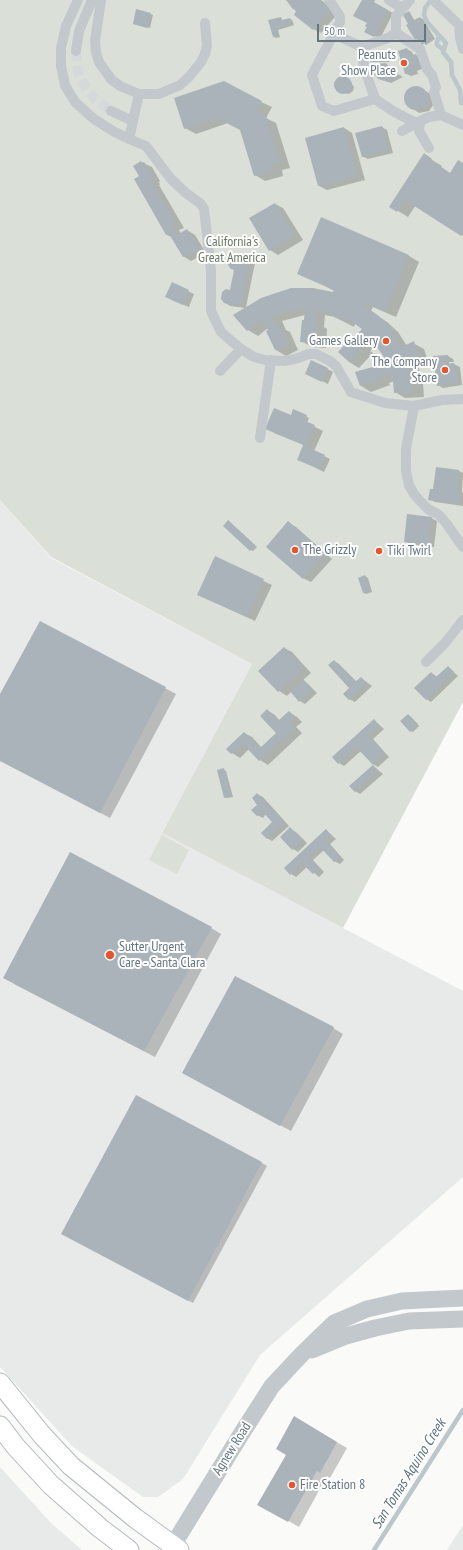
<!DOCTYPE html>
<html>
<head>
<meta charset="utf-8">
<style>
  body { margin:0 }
  #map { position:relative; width:463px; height:1550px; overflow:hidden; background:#fafaf8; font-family:"PT Sans Narrow",sans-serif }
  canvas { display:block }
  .scale { position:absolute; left:317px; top:24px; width:109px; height:18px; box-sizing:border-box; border:2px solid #657683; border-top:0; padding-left:5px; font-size:12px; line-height:14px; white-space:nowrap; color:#657683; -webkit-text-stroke:3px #fff; paint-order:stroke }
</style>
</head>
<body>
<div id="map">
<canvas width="463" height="1550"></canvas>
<div class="scale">50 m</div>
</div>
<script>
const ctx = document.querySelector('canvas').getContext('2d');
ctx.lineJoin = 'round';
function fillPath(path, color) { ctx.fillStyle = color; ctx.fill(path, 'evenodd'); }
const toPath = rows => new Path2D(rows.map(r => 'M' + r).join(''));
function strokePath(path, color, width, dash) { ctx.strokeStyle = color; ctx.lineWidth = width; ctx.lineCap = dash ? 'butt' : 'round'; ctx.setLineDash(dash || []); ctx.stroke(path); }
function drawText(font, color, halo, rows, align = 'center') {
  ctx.font = font + ' "PT Sans Narrow",sans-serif'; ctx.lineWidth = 4; ctx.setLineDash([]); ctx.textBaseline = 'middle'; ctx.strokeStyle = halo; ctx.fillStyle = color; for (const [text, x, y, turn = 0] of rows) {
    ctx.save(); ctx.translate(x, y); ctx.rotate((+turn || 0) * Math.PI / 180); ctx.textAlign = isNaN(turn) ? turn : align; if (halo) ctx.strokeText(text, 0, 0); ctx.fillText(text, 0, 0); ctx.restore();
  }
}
fillPath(toPath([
  [0,500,51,558,252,664,162,833,463,991,463,1177,260,1355,183,1479,158,1497,143,1497,73,1447,0,1367],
  [0,1467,51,1523,82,1550,0,1550],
  [463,1525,463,1550,447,1550]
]), '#e8e9e9');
fillPath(toPath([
  [0,0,463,0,463,702,343,928,162,833,252,664,51,557,0,500],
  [162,835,189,850,177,874,149,860]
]), '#dadfd7');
fillPath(toPath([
  [288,0,321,0,329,6,335,17,321,33,313,29],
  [363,0,375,0,374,3,393,13,380,39,366,31,368,27,368,23],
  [409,13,415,21,420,18,423,19,435,39,426,45,420,39,418,41,416,39],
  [150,14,153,15,150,28,134,24],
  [281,18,283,21,290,19,292,20,294,25,278,30,280,37,276,38,274,37,269,21],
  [407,49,412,52,414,56,416,55,421,59,424,68,417,71,418,74,411,76,405,73],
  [380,53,394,53,396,54,389,62,372,62],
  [386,64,388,65,390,71,388,72,403,77,391,83,379,79,375,75],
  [342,78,350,81,354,87,353,91,349,94,339,92,336,85,338,81],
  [418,87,431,94,433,105,429,111,419,113,407,105,406,95,410,89],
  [261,102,272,107,266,118,276,123,290,168,282,170,283,176,265,181,255,175,241,130,228,123,196,134,185,128],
  [382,127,387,130,393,153,368,159,362,156],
  [344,128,352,133,365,180,327,190,319,186],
  [424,155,442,166,441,167,451,174,463,164,463,236,416,205,408,217,390,206],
  [141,162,152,167,160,181,159,182,160,185,159,185,184,228,179,230,181,234,187,230,195,235,206,253,191,261,183,256,172,237,167,235,140,176],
  [275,204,283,208,303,240,278,255,270,250],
  [322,219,409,256,419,262,396,317,373,307,371,311,387,322,398,332,407,346,413,343,424,349,428,361,418,365,423,383,424,397,405,398,395,392,394,381,389,383,390,385,371,392,361,386,375,367,378,368,388,365,377,344,370,351,373,353,359,368,349,362,354,339,363,329,358,325,355,324,354,327,335,317,325,315,324,327,327,329,326,348,312,347,301,341,305,315,282,321,286,330,290,332,298,350,286,356,276,350,267,332,270,331,268,328,258,336,248,330,245,308,230,306,224,302,250,260,255,263,246,307,334,293,335,291,298,273],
  [172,284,194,294,189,307,172,300],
  [448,356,453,359,454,362,449,362,449,365,454,364,460,367,462,385,443,388,438,385,434,357],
  [312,361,333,372,328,384,312,376],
  [294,411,309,418,307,423,323,431,314,451,330,459,324,472,298,459,304,445,274,433,291,416],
  [437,468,459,471,463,473,462,492,463,493,463,506,435,502,429,499,434,490],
  [431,518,437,521,434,547,410,544,405,541],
  [230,523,257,547,253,551,251,550],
  [288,523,296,527,332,559,311,582,303,578],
  [215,558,272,585,255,621,207,599],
  [365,576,368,578,372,592,366,594,364,593],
  [40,622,176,694,110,818,0,760,0,696],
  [284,648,292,652,311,673,303,680,308,684,317,693,305,704,300,701,291,692,287,696,279,691],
  [334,661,339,664,357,682,361,678,372,686,355,702,349,699,351,688],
  [448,667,458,676,431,702,426,699,431,673,438,677],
  [267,710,275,715,280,721,289,712,297,717,302,722,296,727,302,733,268,765,260,760,249,749,240,758,232,753,227,749,244,733,252,737,262,748,277,733],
  [410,716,419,726,413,732,411,731],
  [374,720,384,729,373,739,389,757,378,767,373,764,361,751,344,766,339,763],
  [373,766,383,774,360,794,355,791],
  [224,770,226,771,233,797,227,798,225,797],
  [257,794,263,797,289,826,272,841,267,838,274,822,266,814,263,818,257,815],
  [290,829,296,832,307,843,298,852,293,849],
  [326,830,336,839,330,844,344,860,340,864,334,861,324,850,313,860,324,872,319,877,307,867,296,877,291,874],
  [211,928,221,934,155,1057,14,984],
  [333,1028,343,1034,291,1131,194,1079],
  [262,1163,267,1166,193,1303,68,1237],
  [295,1418,347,1448,330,1478,327,1476,299,1527,259,1504,287,1455]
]), '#0003');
strokePath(toPath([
  [431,0,425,8,424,15,427,22,446,43,443,52,451,62,452,75,460,90,461,103],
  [439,36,437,42,437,45,444,50],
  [374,1550,463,1410]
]), '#bbc7cb', 4.5);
fillPath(toPath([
  [286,0,320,0,333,11,331,13,326,13,313,30,294,15,296,11,292,8],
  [362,0,370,0,388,10,374,37,364,32,367,27,365,26,367,23,353,16],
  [136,9,151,13,147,28,133,24],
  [409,11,414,20,420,17,433,38,422,45,418,38,415,40,406,25,408,24,403,15],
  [281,17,282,20,290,18,292,24,276,29,278,36,273,37,268,20],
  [407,48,410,56,416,54,419,66,413,68,414,71,405,74,398,51],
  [379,52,395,52,386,61,370,62],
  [386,63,388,70,374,76,371,64],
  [390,71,402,76,388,82,376,78],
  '334 85a9 9 0 1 1 18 0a9 9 0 1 1-18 0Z',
  [224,81,262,101,256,111,266,116,280,162,272,164,274,170,254,176,240,130,217,118,184,129,174,98],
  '404 98a12 12 0 1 1 24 0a12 12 0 1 1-24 0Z',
  [382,126,388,150,362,157,355,133],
  [344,127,357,176,318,186,305,138],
  [424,153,432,159,431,160,450,173,458,160,463,163,463,232,461,236,405,200,397,212,389,207],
  [141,161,142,163,144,162,153,176,151,177,153,180,151,181,176,223,171,226,177,235,187,229,199,248,183,257,169,234,166,235,134,179,139,176,133,166],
  [275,203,295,235,269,251,249,218],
  [321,217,409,255,385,312,362,302,362,304,376,314,388,325,402,347,414,341,418,355,408,360,412,376,414,392,394,393,393,381,390,373,379,377,380,380,360,386,355,372,376,366,376,368,387,364,384,357,369,336,361,344,363,346,349,362,338,352,352,337,354,338,362,329,351,321,344,319,343,321,334,317,335,314,315,310,314,321,317,322,315,343,300,342,302,320,304,320,305,309,291,310,272,316,277,326,279,325,289,344,275,350,266,331,268,330,263,320,256,323,247,331,233,315,261,298,291,288,313,288,333,292,334,290,297,274],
  [233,256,250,259,241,306,224,303,221,299,222,292,226,289,230,290,234,270,231,269,228,265,228,259],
  [172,282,189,290,183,305,165,297],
  [448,355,449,359,444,360,445,364,454,363,458,382,437,386,433,356],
  [311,360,328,368,322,382,305,374],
  [274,408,291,415,293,409,307,415,305,421,315,425,306,446,265,429],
  [303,445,325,455,319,469,297,460],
  [436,467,459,470,457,490,460,490,458,504,428,500,430,489,433,489],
  [407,514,432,517,428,545,404,542],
  [228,520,255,545,250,551,223,526],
  [288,521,325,553,303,579,266,547],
  [215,556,264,579,247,617,197,595],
  [365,575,370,591,363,593,358,578],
  [40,621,166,687,100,813,0,761,0,694],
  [284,647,304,668,278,692,258,671],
  [334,660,355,682,361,677,367,683,349,700,343,694,349,688,328,665],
  [448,666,454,672,426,700,414,688,431,672,436,677],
  [303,679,313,690,299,702,290,691],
  [267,709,278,721,289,711,295,717,289,722,295,728,259,761,243,744,231,754,226,749,244,732,260,748,276,733,260,716],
  [408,714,418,724,410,732,400,721],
  [374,719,379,725,368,736,385,753,373,765,378,770,355,792,349,786,373,765,356,747,338,764,332,757],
  [224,768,231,796,224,798,217,770],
  [257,793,285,822,267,839,261,833,272,822,262,811,257,816,251,810,257,805,252,798],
  [290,827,302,840,292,850,280,837],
  [326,829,331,835,325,841,340,856,334,862,320,847,308,857,319,869,313,874,302,863,290,875,284,868],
  [70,852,212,927,144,1051,3,978],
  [235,976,334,1027,280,1126,182,1073],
  [136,1095,262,1162,188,1301,61,1234],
  [294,1416,337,1442,320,1473,317,1471,288,1522,257,1505,286,1455,276,1449]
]), '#aab3b9');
strokePath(toPath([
  [76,51,78,72,84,85,95,99,111,111]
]), '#d5d9db', 10, [10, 5]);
const secondary = toPath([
  [0,1383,42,1435,71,1466,135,1518,179,1550],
  [0,1426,16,1447,51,1485,100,1528,129,1550]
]);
strokePath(secondary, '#b3babf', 21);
strokePath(toPath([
  [78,0,66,26,61,48,61,66,65,85,70,94,76,103,94,119,113,131,129,139],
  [101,0,95,41,96,52,99,62,111,79,120,86,139,94,159,94,180,85,189,77,201,62,205,54,207,46,205,23],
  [329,0,338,13,340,17,340,22,312,75,322,106,334,111,375,99,393,111,414,122,418,122,429,117,441,115],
  [389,0,402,8],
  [433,0,459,25,460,38,463,49],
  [396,33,420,49,427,69,432,75,436,87,434,92,441,115,463,125],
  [396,33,396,16,410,0],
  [334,34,362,47,364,67,375,99],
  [362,47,388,38,396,33],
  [76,51,79,31,92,0],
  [139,94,129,139,146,146,171,179,186,193,201,204,204,209,211,270,211,311,221,332,241,349,254,357,265,360,284,361,295,359,309,354,316,354,330,361,336,366,351,392,385,403,414,406,442,400,463,399],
  [111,111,133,121],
  [420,121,419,131,429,148],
  [402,131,420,121],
  [220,371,241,349],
  [414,406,406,449,406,471,409,485,414,494,421,502,428,509,439,515,446,523,463,547],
  [260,438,271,360],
  [426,662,445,643,463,620]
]), '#c3c8cc', 10);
strokePath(toPath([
  [312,1350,346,1336,375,1328,409,1321,463,1319],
  [170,1550,240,1436,272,1386,302,1354,334,1323,367,1309,402,1301,463,1298]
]), '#c3c8cc', 17);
strokePath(secondary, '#fff', 19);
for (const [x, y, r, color] of [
  [404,63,4,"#e4572e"],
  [386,341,4,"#e4572e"],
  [445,370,4,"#e4572e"],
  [295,550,4,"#e4572e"],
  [379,551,4,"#e4572e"],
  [110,955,5,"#e4572e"],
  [292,1485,4,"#e4572e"]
]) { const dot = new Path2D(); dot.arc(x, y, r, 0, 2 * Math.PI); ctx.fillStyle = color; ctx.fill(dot); strokePath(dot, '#fff', 1.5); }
drawText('14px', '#657683', '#fff', [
  ["Peanuts",396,55,"right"],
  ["Show Place",396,71,"right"],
  ["Games Gallery",378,341,"right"],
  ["The Company",437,362,"right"],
  ["Store",437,378,"right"],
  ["The Grizzly",303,550],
  ["Tiki Twirl",387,551],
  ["Sutter Urgent",119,947],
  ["Care - Santa Clara",119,963],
  ["Fire Station 8",300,1485]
], 'left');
drawText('14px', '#687a64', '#fff', [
  ["California's",232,242],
  ["Great America",232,258]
]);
drawText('14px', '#657683', '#fff', [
  ["Agnew Road",232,1449,-58]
]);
drawText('italic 15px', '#60757c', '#fff', [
  ["San Tomas Aquino Creek",409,1474,-58]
]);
</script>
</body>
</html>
